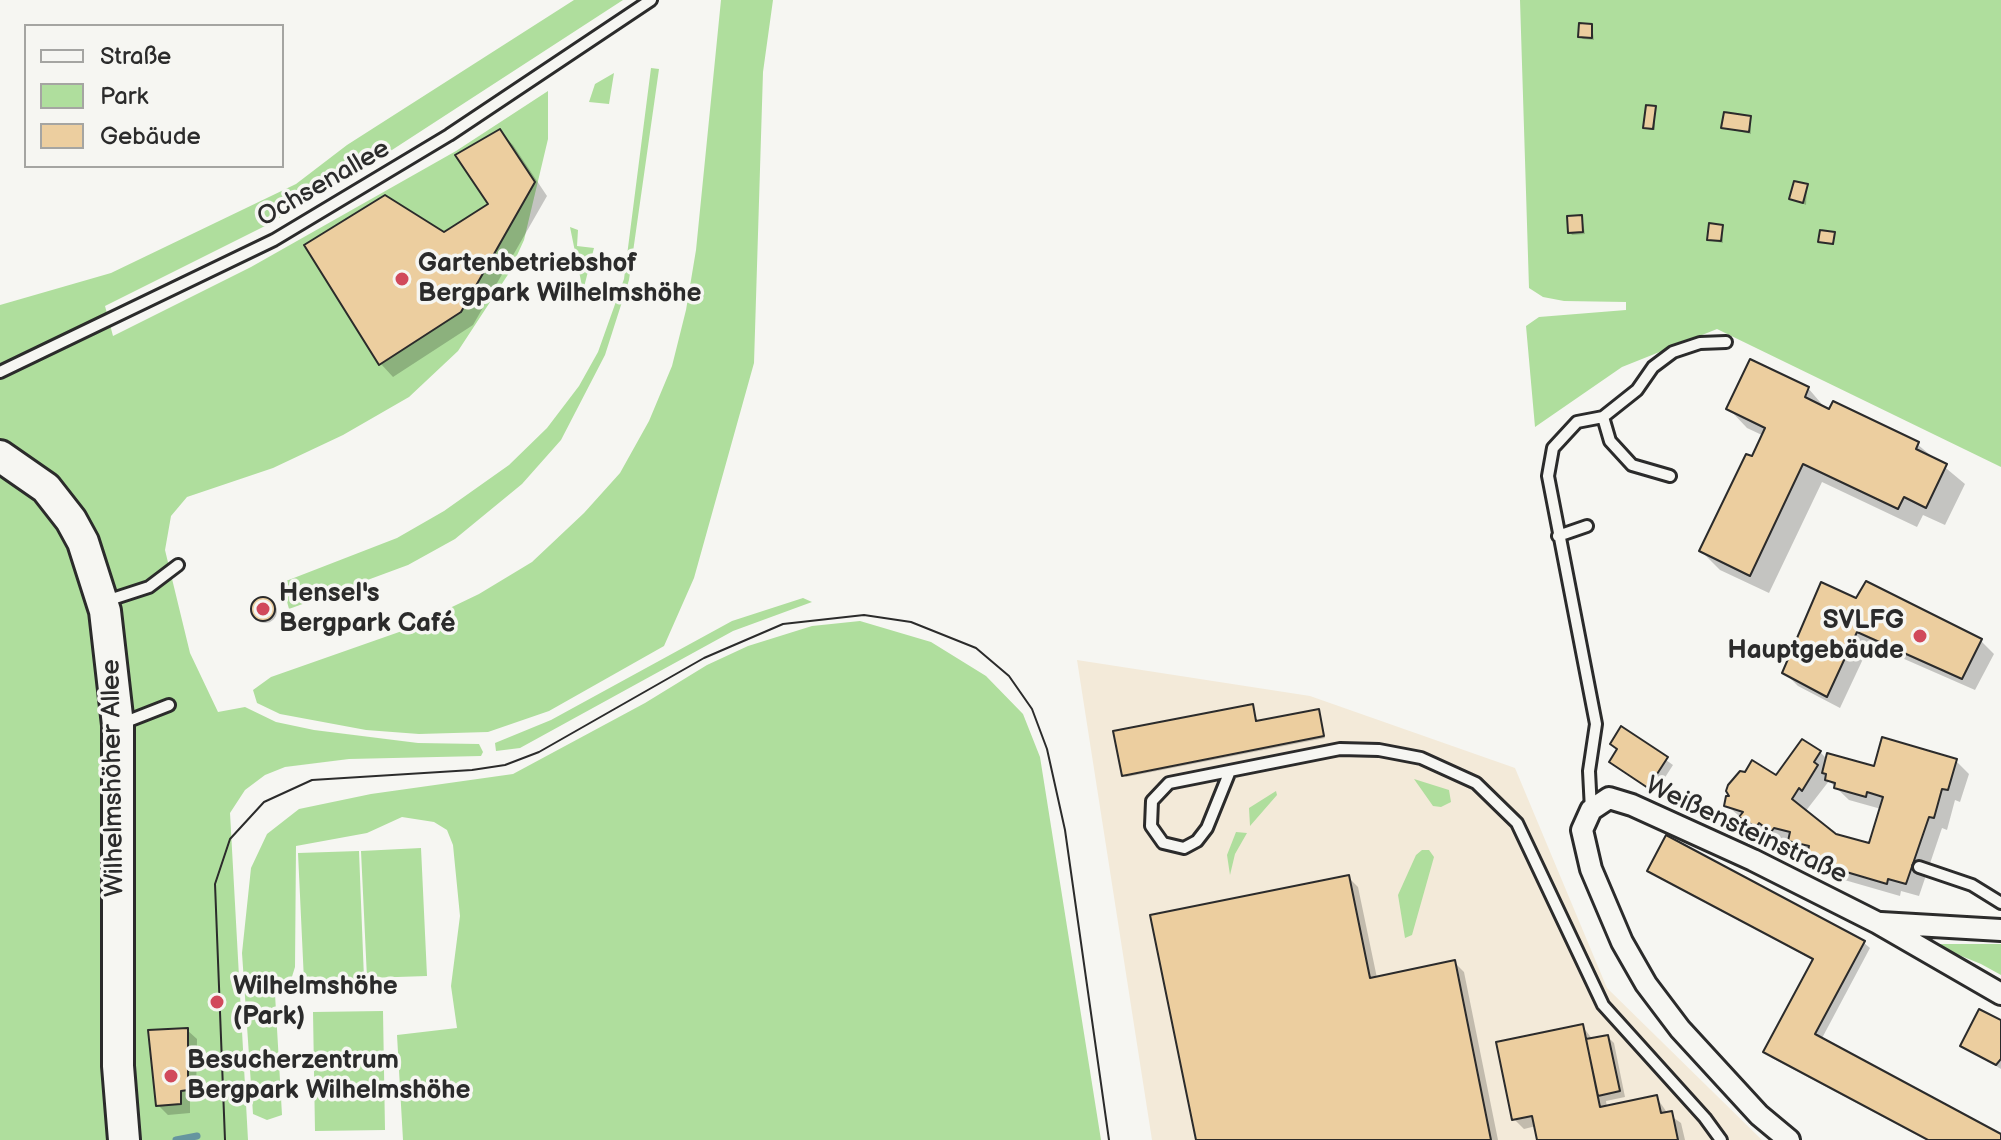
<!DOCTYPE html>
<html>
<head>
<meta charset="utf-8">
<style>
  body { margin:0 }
  #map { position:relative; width:2001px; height:1140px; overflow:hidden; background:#f6f6f2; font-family:"Balsamiq Sans",sans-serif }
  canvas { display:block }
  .legend { position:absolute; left:24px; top:24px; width:260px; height:144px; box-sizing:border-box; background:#f6f6f2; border:2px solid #a5a5a2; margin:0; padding:10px 14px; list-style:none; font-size:24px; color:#2b2b2b }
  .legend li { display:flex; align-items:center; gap:16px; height:40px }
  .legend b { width:40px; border:2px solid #a5a5a2 }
</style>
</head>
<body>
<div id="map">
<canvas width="2001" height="1140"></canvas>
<ul class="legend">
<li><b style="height:10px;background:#f6f6f2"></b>Straße</li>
<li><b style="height:22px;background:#afde9d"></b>Park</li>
<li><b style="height:22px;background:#ecce9f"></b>Gebäude</li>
</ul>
</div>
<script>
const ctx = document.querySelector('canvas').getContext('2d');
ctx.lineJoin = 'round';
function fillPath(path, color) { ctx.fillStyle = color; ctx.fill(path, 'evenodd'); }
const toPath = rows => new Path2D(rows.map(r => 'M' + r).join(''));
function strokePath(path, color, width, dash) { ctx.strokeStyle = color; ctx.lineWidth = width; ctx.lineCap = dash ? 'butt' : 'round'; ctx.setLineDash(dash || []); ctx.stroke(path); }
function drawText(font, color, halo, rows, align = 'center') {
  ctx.font = font + ' "Balsamiq Sans",sans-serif'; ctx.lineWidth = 7; ctx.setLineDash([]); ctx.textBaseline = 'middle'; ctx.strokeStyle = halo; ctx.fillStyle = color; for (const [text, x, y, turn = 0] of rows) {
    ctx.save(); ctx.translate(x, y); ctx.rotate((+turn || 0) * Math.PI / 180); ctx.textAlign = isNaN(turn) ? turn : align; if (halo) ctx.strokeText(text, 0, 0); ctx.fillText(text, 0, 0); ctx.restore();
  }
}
fillPath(toPath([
  [1077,660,1310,696,1515,768,1607,988,1762,1140,1152,1140]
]), '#f3ead9');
fillPath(toPath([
  [574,0,623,0,355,174,265,226,105,306,113,336,251,267,456,151,548,91,548,139,524,240,509,273,458,351,409,397,343,435,273,468,187,497,171,516,165,550,190,653,218,712,245,707,276,722,314,730,418,743,479,744,483,752,481,756,349,759,285,767,265,775,245,790,230,813,248,1140,0,1140,0,305,111,273,296,184,347,145],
  [721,0,773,0,763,72,754,363,694,578,664,646,549,711,488,732,419,734,366,730,280,714,257,703,253,690,271,677,402,631,479,594,532,562,584,513,620,473,649,421,672,366,686,310,696,250],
  [1520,0,2001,0,2001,467,1717,329,1622,367,1535,427,1526,326,1539,317,1626,310,1626,302,1564,301,1543,297,1529,288],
  [651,68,659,69,629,280,605,355,561,440,522,484,455,539,408,565,289,609,285,594,286,581,397,538,444,511,509,465,547,428,579,386,598,352,624,279],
  [614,73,609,104,589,102,595,84],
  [570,227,578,230,577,246,594,248,583,291],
  [803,598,812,602,733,631,520,748,496,751,495,743,551,720,732,621],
  [860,621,931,642,986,676,1023,714,1040,757,1101,1140,403,1140,397,1035,457,1028,451,986,460,916,453,845,447,830,434,822,402,817,367,833,296,846,295,967,290,983,275,994,282,1115,267,1120,253,1114,242,953,251,868,267,834,299,809,371,794,513,774,645,703,707,665,748,646,812,626],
  [1414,779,1449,790,1451,802,1441,807,1433,806],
  [1276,791,1277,795,1250,826,1249,808],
  [1236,832,1247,833,1235,854,1230,875,1227,855],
  [421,848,427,976,367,978,361,851],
  [1422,850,1429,850,1434,857,1412,935,1405,938,1398,895,1416,855],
  [359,851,364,979,304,981,298,853],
  [1932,944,2001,944,2001,975,1981,964],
  [383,1011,385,1130,315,1131,313,1012]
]), '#afde9d');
fillPath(toPath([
  [1592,26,1594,40,1583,39,1580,37],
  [1655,108,1655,130,1648,129,1645,127],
  [1750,118,1751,134,1724,128],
  [500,132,513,145,547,196,473,325,393,377,381,364,444,234,491,205],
  [1807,186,1806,205,1792,199],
  [1582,217,1585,234,1572,235,1570,232],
  [1722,227,1723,243,1712,241,1709,239],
  [1808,388,1826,409,1917,444,1965,484,1945,525,1923,515,1917,527,1822,482,1769,593,1720,570,1701,551,1764,436,1747,428,1729,409],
  '253 611a12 12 0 1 1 24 0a12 12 0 1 1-24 0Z',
  [1856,600,1981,641,1994,654,1975,690,1870,644,1840,708,1798,686,1785,673],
  [1252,706,1257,723,1318,711,1325,738,1126,777,1124,775],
  [1622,729,1673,765,1655,793,1611,762,1619,750],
  [1820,752,1828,760,1875,769,1956,761,1969,774,1960,802,1955,800,1947,830,1942,828,1919,896,1901,891,1900,896,1841,879,1790,841,1785,843,1755,829,1726,805],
  [1829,781,1849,800,1881,809,1871,845,1835,836,1805,812],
  [1650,870,1863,942,1870,948,1821,1040,2001,1136,2001,1140,1926,1140,1772,1058,1766,1052,1814,961],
  [1348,877,1358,887,1377,978,1454,962,1464,972,1498,1140,1198,1140],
  [2001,1022,2001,1069,1962,1045],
  [1583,1027,1593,1040,1608,1037,1614,1043,1625,1097,1606,1101,1607,1108,1657,1098,1668,1114,1681,1123,1685,1140,1539,1140,1536,1126,1524,1129,1514,1119],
  [187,1030,197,1039,196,1099,190,1099,190,1113,168,1115,158,1105]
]), '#0003');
strokePath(toPath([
  [176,1140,197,1136]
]), '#66959f', 7);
const building = toPath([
  [1579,23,1592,24,1592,38,1578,37,1579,23],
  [1646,105,1656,106,1653,129,1643,128,1646,105],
  [1724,112,1751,116,1749,132,1721,128,1724,112],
  [500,129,535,182,461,312,379,365,304,245,385,195,444,232,488,204,455,155,500,129],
  [1794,181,1808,184,1803,203,1789,199,1794,181],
  [1582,215,1583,232,1568,233,1567,216,1582,215],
  [1709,223,1723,225,1721,241,1707,240,1709,223],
  [1820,230,1835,232,1833,244,1818,242,1820,230],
  [1750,359,1809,387,1805,397,1829,409,1833,401,1919,442,1916,449,1947,464,1926,508,1904,497,1898,509,1803,464,1750,576,1699,551,1746,454,1752,456,1765,428,1726,409,1750,359],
  [1866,581,1982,639,1962,679,1857,632,1827,697,1782,673,1821,582,1856,598,1866,581],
  '251 609a12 12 0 1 1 24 0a12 12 0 1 1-24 0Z',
  [1253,704,1256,721,1319,709,1324,736,1122,776,1113,731,1253,704],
  [1621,726,1668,757,1648,788,1609,762,1617,749,1610,744,1621,726],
  [1882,737,1957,759,1948,790,1942,789,1934,818,1929,817,1906,884,1888,879,1887,884,1826,866,1829,861,1807,855,1809,846,1788,841,1790,832,1774,828,1771,832,1759,823,1756,827,1739,817,1743,812,1724,806,1726,796,1729,796,1726,791,1728,785,1740,771,1745,772,1752,760,1776,775,1802,739,1821,751,1814,762,1818,765,1802,791,1799,788,1792,799,1836,834,1869,843,1883,797,1867,792,1866,797,1834,788,1835,783,1825,780,1826,774,1822,773,1827,753,1874,766,1882,737],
  [1666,835,1865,941,1815,1034,2001,1134,2001,1140,1928,1140,1763,1052,1813,959,1647,871,1666,835],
  [1349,875,1370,978,1455,960,1491,1140,1196,1140,1150,915,1349,875],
  [1979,1009,2001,1020,2001,1059,1996,1065,1960,1046,1979,1009],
  [1583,1024,1600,1107,1657,1095,1661,1113,1672,1111,1678,1140,1537,1140,1532,1116,1512,1120,1496,1042,1583,1024],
  [188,1028,188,1090,181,1091,181,1104,156,1106,148,1030,188,1028],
  [1608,1035,1620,1091,1598,1096,1586,1039,1608,1035]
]);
fillPath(building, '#ecce9f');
strokePath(building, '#2b2b2b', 2);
const service = toPath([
  [0,372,274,240,449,135,651,0],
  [1603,417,1637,390,1653,367,1673,352,1700,343,1726,342],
  [1558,536,1587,526],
  [106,601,149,587,178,565],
  [123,723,169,705],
  [1230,771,1207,828,1197,841,1184,848,1163,843,1151,826,1152,801,1169,783,1340,749,1379,750,1421,758,1476,783,1517,823,1603,1005,1705,1118,1721,1140],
  [1591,810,1589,771,1596,724,1548,476,1553,448,1577,422,1603,417,1610,441,1632,465,1670,476],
  [1919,867,1972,885,2001,903]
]);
const minor = toPath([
  [1881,923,2001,930],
  [1789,1140,1759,1115,1680,1029,1646,984,1622,942,1591,869,1582,830,1591,810,1609,798,1632,805,1753,860,1878,923,2001,994]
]);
const secondary = toPath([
  [0,456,46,488,71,520,83,542,105,611,118,725,118,1066,124,1140]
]);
strokePath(service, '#2b2b2b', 16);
strokePath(minor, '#2b2b2b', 26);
strokePath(secondary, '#2b2b2b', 36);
strokePath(service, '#f6f6f2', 10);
strokePath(minor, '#f6f6f2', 20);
strokePath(secondary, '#f6f6f2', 30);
strokePath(toPath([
  [225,1140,215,884,230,839,264,802,312,780,472,770,505,765,539,752,704,658,783,624,864,615,911,622,976,648,1009,676,1032,709,1047,749,1065,830,1109,1140]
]), '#2b2b2b', 2);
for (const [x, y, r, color] of [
  [402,279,8,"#d1495b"],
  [263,609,8,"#d1495b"],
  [1920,636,8,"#d1495b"],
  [217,1002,8,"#d1495b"],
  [171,1076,8,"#d1495b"]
]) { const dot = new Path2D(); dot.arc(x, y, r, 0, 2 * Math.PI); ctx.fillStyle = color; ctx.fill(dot); strokePath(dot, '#f6f6f2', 3); }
drawText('26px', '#2b2b2b', '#f6f6f2', [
  ["Ochsenallee",324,184,-30],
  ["Wilhelmshöher Allee",114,778,-91],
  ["Weißensteinstraße",1746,831,25]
]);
drawText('bold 26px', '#2b2b2b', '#f6f6f2', [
  ["Gartenbetriebshof",418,264],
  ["Bergpark Wilhelmshöhe",418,294],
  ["Hensel's",279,594],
  ["Bergpark Café",279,624],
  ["SVLFG",1904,621,"right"],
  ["Hauptgebäude",1904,651,"right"],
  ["Wilhelmshöhe",233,987],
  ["(Park)",233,1017],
  ["Besucherzentrum",187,1061],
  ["Bergpark Wilhelmshöhe",187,1091]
], 'left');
</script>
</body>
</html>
